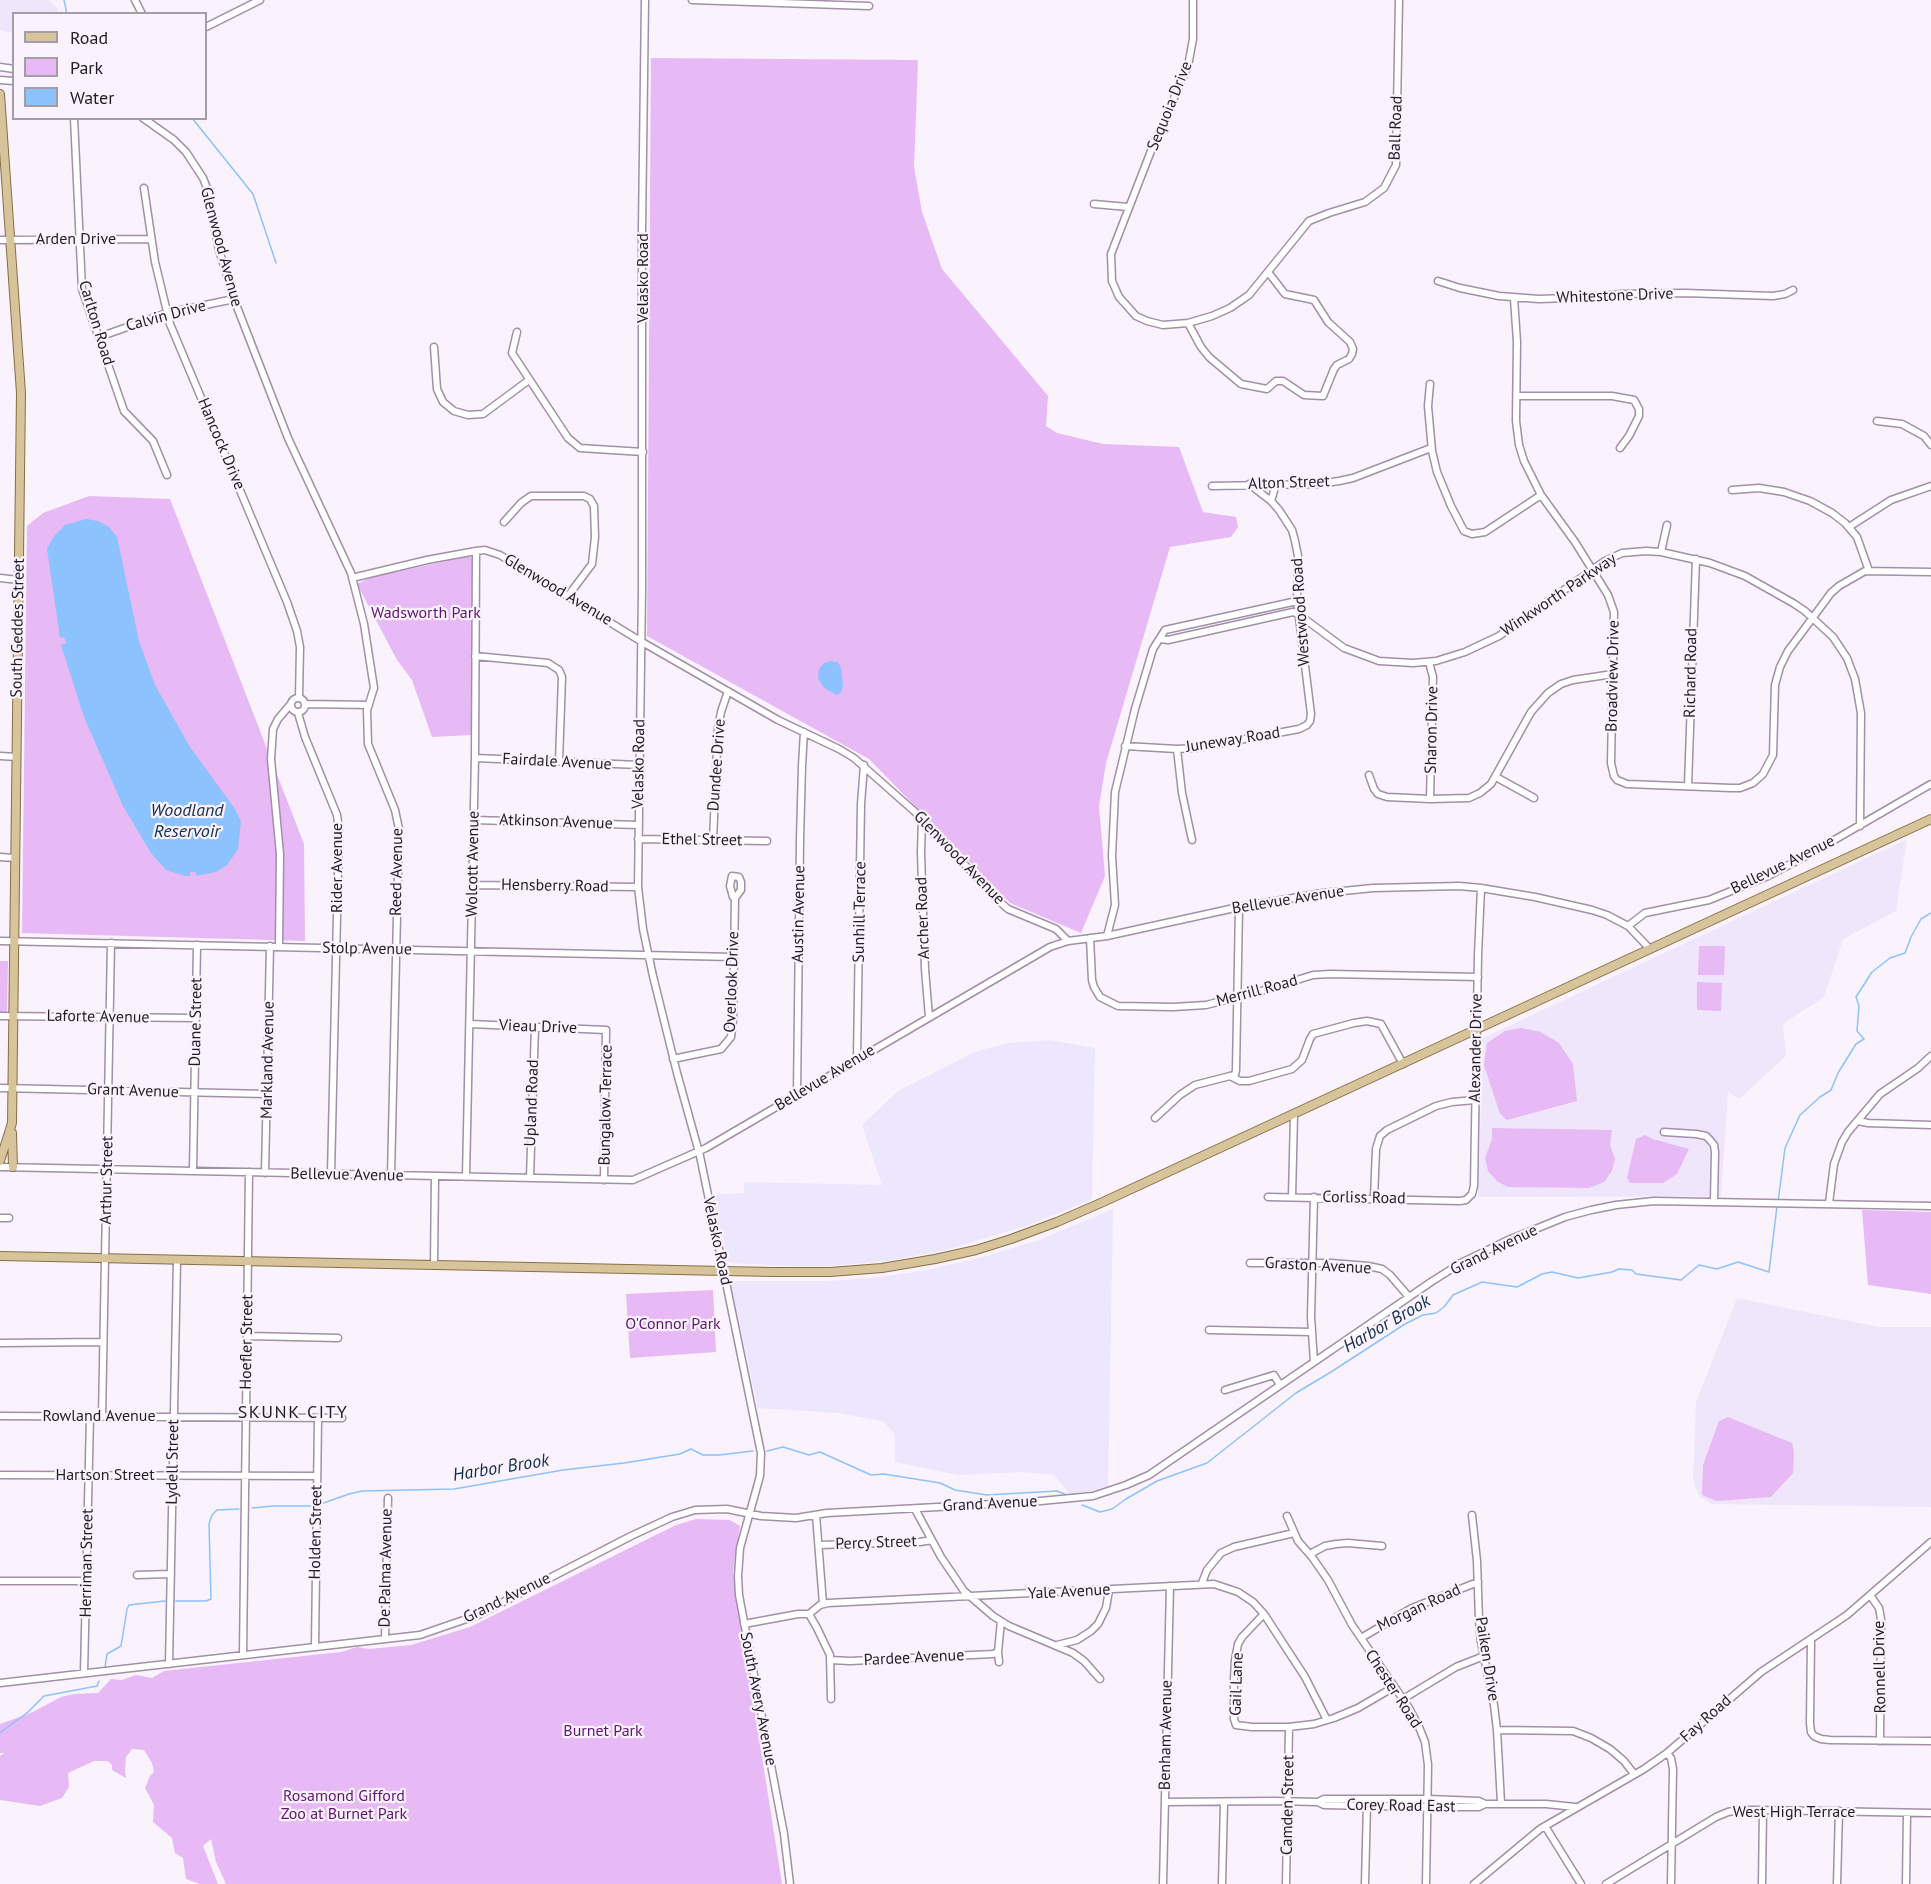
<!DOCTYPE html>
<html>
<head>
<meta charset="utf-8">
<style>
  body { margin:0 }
  #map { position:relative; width:1931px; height:1884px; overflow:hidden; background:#faf2fc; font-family:"PT Sans",sans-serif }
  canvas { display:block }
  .legend { position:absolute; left:12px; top:12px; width:195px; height:108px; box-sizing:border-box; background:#faf2fc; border:2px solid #a49ca6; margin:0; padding:8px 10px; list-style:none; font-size:18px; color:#231c25 }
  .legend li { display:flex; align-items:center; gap:12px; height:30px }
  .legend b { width:30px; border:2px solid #a49ca6 }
</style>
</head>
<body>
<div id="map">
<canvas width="1931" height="1884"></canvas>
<ul class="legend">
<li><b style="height:8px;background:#d7c49b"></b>Road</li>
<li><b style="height:16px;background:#e7b9f5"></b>Park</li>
<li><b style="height:16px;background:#8cc2fd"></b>Water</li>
</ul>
</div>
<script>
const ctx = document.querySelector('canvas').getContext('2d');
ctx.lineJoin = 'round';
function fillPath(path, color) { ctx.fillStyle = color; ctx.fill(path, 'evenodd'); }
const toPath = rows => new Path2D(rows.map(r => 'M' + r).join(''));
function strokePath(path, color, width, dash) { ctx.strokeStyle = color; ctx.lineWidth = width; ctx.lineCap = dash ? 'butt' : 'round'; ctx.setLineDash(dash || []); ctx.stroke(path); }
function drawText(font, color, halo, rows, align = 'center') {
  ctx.font = font + ' "PT Sans",sans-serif'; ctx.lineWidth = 4.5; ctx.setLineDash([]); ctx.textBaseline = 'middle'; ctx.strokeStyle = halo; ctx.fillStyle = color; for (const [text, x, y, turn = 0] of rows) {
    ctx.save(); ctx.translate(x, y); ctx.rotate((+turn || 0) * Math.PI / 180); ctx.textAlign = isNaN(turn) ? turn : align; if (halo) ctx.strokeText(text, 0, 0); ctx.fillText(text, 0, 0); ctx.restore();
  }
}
fillPath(toPath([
  [1050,1040,1095,1048,1092,1199,1029,1225,946,1250,888,1261,828,1266,791,1266,732,1263,728,1261,713,1195,745,1193,743,1182,882,1185,862,1125,898,1091,977,1051,1009,1043],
  [1113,1209,1108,1487,1071,1495,1054,1475,1022,1472,958,1475,895,1462,895,1439,893,1432,883,1421,838,1413,758,1408,731,1285,733,1281,828,1281,880,1277,927,1270,983,1257,1039,1240]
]), '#ede7fd');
fillPath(toPath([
  [0,0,49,0,58,9,57,13,14,14,13,33,0,30],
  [1907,839,1896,911,1843,939,1824,997,1783,1024,1786,1056,1739,1099,1728,1092,1721,1196,1478,1197,1483,1038],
  [1737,1298,1879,1327,1931,1327,1931,1507,1712,1504,1699,1496,1693,1481,1696,1402]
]), '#f0e6fb');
fillPath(toPath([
  [651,58,918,60,914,167,922,212,942,269,1048,396,1046,426,1057,433,1103,444,1179,447,1203,512,1236,517,1238,527,1231,537,1170,547,1106,763,1099,806,1105,876,1081,933,1010,903,869,759,647,636],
  [89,496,170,499,304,844,305,941,22,933,27,526,43,513],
  [470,556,472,559,471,735,432,737,412,680,397,660,357,584,372,577],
  [1699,946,1725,946,1724,975,1698,975],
  [0,961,8,961,7,1013,0,1013],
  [1697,982,1722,983,1721,1011,1697,1010],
  [1521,1028,1541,1032,1559,1043,1573,1064,1577,1101,1507,1120,1500,1114,1484,1065,1487,1043,1505,1031],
  [1492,1128,1612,1130,1610,1145,1615,1159,1612,1171,1604,1182,1589,1188,1508,1187,1498,1182,1488,1171,1485,1158,1492,1139],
  [1645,1135,1653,1139,1689,1149,1677,1174,1663,1183,1630,1183,1627,1178,1636,1139],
  [1862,1210,1931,1212,1931,1294,1868,1285],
  [713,1290,716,1352,630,1358,626,1294],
  [1728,1417,1792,1443,1794,1453,1793,1473,1771,1497,1717,1501,1702,1495,1703,1465,1719,1421],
  [696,1519,730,1520,740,1526,733,1572,782,1884,226,1884,216,1862,211,1839,203,1846,218,1884,200,1884,186,1879,183,1858,175,1853,172,1838,153,1822,154,1805,145,1788,150,1776,154,1772,152,1763,144,1750,132,1749,126,1757,125,1771,126,1778,112,1770,112,1765,108,1761,94,1761,68,1773,69,1787,62,1798,40,1806,0,1800,0,1756,4,1753,0,1753,0,1724,33,1712,61,1697,74,1694,98,1693,111,1679,122,1680,136,1675,152,1678,164,1671,341,1652,357,1647,369,1649,411,1645,470,1627,676,1525]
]), '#e7b9f5');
fillPath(toPath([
  [86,519,98,521,109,527,117,537,139,641,155,685,190,747,235,809,241,822,238,849,227,865,216,872,196,876,196,872,190,872,190,876,185,876,166,870,151,853,123,806,84,717,61,645,66,643,64,637,60,638,47,549,54,536,65,525],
  [830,661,838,662,841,668,843,685,841,692,837,695,824,688,818,678,819,669,824,663]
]), '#8cc2fd');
strokePath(toPath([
  [64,0,67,14],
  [192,118,253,194,276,263],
  [1778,1202,1785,1148,1800,1115,1820,1097,1831,1090,1838,1073,1856,1044,1864,1039,1857,1031,1859,1006,1856,997,1872,972,1890,958,1905,953,1911,937,1921,919,1931,913],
  [767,1451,783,1447,809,1455,820,1452,871,1475,884,1474,940,1483,955,1490,987,1495,1057,1491,1067,1495],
  [318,1505,349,1494,362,1491,454,1489,563,1470,624,1463,680,1454,691,1449,703,1455,719,1455,753,1451],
  [1082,1505,1100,1512,1112,1509,1126,1499,1157,1481,1207,1463,1296,1393,1331,1372,1405,1324,1423,1315,1436,1313,1444,1307,1453,1295,1482,1282,1517,1287,1542,1274,1552,1272,1578,1278,1612,1272,1619,1269,1632,1270,1636,1274,1681,1280,1699,1265,1717,1269,1738,1262,1769,1272,1777,1206],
  [252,1508,273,1506,313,1506],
  [176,1601,206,1601,211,1599,209,1524,212,1515,217,1510,239,1509],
  [105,1667,107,1654,121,1646,127,1609,129,1605,165,1601],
  [0,1733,28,1712,44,1696,97,1686,99,1681]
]), '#8cc2fd', 1.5);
const minor = toPath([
  [135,0,142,14],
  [645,0,642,228,642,589,638,887,643,929,653,976,677,1073,700,1156,761,1453,760,1476,740,1548,738,1576,739,1595,784,1834,790,1884],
  [692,0,869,6],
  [1193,0,1193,39,1188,66,1151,151,1111,254,1112,281,1119,297,1136,316,1147,321,1163,325,1188,323,1212,316,1230,308,1249,295,1309,221,1329,213,1365,202,1384,188,1396,165,1399,0],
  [206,27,260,0],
  [0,67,14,69],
  [0,80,14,81],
  [74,118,82,289,124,411,153,441,167,475],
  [143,118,174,140,186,152,203,178,207,188,219,250,237,307,288,438,351,573,364,624,374,688,367,710,368,744,395,810,399,829,391,1176],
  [144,188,155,262,170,324,287,602,297,631,300,647,299,698],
  [1094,204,1128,207],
  [0,240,151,239],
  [1438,281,1460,288,1499,296,1539,299,1570,298,1622,294,1685,293,1773,296,1785,294,1793,290],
  [1514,298,1517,342,1516,421,1519,445,1524,461,1541,495,1575,542,1608,595,1614,612,1611,763,1614,776,1617,780,1627,784,1731,788,1740,788,1753,783,1763,774,1773,755,1775,685,1780,667,1788,651,1831,593,1839,586,1865,571,1931,572],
  [1188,323,1201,347,1209,357,1241,384,1267,389,1276,381,1283,381,1304,395,1323,396,1334,369,1337,365,1349,359,1352,354,1353,349,1350,342,1328,322,1314,300,1285,294,1268,272],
  [517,332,512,353,568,438,580,448,643,452],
  [99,337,167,313,234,299],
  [434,347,437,389,443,402,454,411,468,415,483,414,529,380],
  [1430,384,1428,406,1432,451,1437,472,1451,506,1464,531,1472,534,1485,532,1541,495],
  [1517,396,1612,396,1634,400,1639,409,1639,416,1629,436,1620,448],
  [1877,421,1902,424,1924,436,1931,445],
  [1212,486,1318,484,1339,481,1353,478,1431,448],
  [1732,490,1759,488,1784,492,1810,501,1832,513,1845,523,1857,537,1869,571],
  [1271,501,1276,484],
  [504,522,521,503,531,496,584,496,590,499,594,506,595,537,592,564,568,596],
  [1849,527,1891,500,1931,486],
  [1661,552,1667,525],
  [0,578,19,580],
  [352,578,427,560,476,551,485,550,500,555,642,642,778,720,839,749,854,758,914,811,999,901,1008,909,1056,929,1068,941],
  [1160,639,1168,640,1293,612,1298,614,1344,648,1379,661,1413,663,1436,661,1465,652,1499,636,1605,561,1622,553,1646,551,1661,552,1710,563,1745,576,1793,603,1805,611,1833,637,1847,658,1855,679,1861,713,1860,826],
  [475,656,548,663,559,670,562,677,559,761],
  [1429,662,1433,677,1430,799],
  '291 705a7 7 0 1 1 14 0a7 7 0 1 1-14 0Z',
  [305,704,369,705],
  [298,713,305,737,337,815,339,829,331,1174],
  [1125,746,1177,749,1196,748,1299,729,1307,725,1310,721,1311,714,1297,601,1298,556,1295,541,1292,530,1279,510,1271,501,1249,484],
  [1177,749,1182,793,1192,840],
  [0,756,17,757],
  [475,758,639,765],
  [1369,775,1374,789,1378,794,1387,797,1430,799,1469,798,1480,793,1491,784,1531,712,1548,693,1561,684,1573,680,1613,674],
  [1496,777,1534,798],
  [1688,786,1696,559],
  [922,819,921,853,925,969,929,1017],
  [474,820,638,825],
  [638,839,767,841],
  [713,840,718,728,721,712,728,691],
  [0,857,15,858],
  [732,876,739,877,741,882,741,890,735,898,733,897,730,886,732,876],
  [472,885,638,887],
  [1628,926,1645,913,1709,900,1768,876,1817,850,1931,784],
  [1107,936,1115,905,1112,856,1115,792,1135,709,1153,649,1165,630,1297,601],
  [1090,938,1092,980,1094,987,1100,997,1118,1006,1173,1007,1206,1005,1258,992,1313,975,1330,974,1478,977],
  [0,941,734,957],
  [279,946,280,854,271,759,273,729,278,719,290,705],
  [0,1016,196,1018],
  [470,1024,606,1030,604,1180],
  [673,1059,721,1049,731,1037,733,1020,735,898],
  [857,1059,861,804,864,765],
  [1230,1076,1235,1075,1236,1070,1239,907],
  [0,1088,267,1094],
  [797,1095,800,840,802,766,804,732],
  [1155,1118,1180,1095,1195,1085,1230,1076,1240,1081,1249,1081,1292,1069,1302,1060,1310,1039,1313,1034,1354,1023,1367,1021,1381,1024,1403,1064],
  [1858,1121,1868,1123,1931,1125],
  [1664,1132,1696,1134,1706,1136,1710,1140,1714,1145,1715,1152,1714,1201],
  [0,1167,633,1180,706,1148,1050,947,1068,941,1107,936,1239,907,1323,893,1373,888,1459,886,1481,888,1535,897,1592,910,1607,915,1628,926,1650,949],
  [193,1171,197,945],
  [265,1173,270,946],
  [466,1177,475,758,476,551],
  [530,1178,535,1027],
  [1268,1197,1460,1201,1466,1200,1472,1194,1474,1186,1478,955,1481,888],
  [1292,1197,1294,1115],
  [1374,1198,1376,1149,1380,1136,1387,1130,1436,1106,1452,1102,1475,1100],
  [1829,1203,1834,1164,1842,1142,1848,1132,1880,1094,1918,1068,1931,1056],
  [0,1218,9,1218],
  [1250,1263,1331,1263,1368,1266,1382,1269,1390,1275,1409,1297],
  [434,1265,435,1176],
  [1209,1330,1312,1332],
  [248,1336,338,1338],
  [0,1343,103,1342],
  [1314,1362,1311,1317,1314,1197],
  [1225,1390,1274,1375,1280,1385],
  [0,1416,342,1418],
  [102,1417,111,943],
  [0,1475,317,1476],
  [915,1509,941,1557,964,1591,993,1616,1009,1626,1073,1653,1084,1661,1100,1679],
  [816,1515,823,1604],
  [1472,1515,1477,1561,1479,1620,1481,1642,1494,1705,1497,1730,1501,1803],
  [1287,1516,1298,1541,1312,1557,1328,1580,1352,1625,1409,1708,1419,1727,1425,1742,1428,1765,1426,1884],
  [819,1545,920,1542,932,1540],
  [1310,1554,1325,1546,1336,1544,1348,1543,1382,1546],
  [137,1575,171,1574],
  [0,1581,86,1581],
  [1202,1583,1207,1570,1221,1553,1234,1547,1294,1533],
  [1870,1595,1879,1608,1881,1619,1880,1741],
  [809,1614,817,1628,830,1655,831,1699],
  [1264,1614,1242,1637,1238,1644,1235,1660,1234,1680,1234,1719,1236,1725,1252,1727,1289,1727,1314,1724,1334,1718,1358,1708,1394,1687],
  [744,1624,798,1614,809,1614,820,1605,828,1603,1214,1584,1238,1592,1253,1602,1264,1614,1305,1677,1327,1720],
  [1361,1638,1412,1608,1478,1582],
  [385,1639,388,1498],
  [1811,1640,1810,1723,1811,1732,1814,1736,1821,1739,1830,1740,1931,1741],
  [1057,1645,1077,1640,1091,1631,1098,1624,1106,1608,1109,1590],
  [315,1647,318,1418],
  [243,1655,249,1172],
  [830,1660,850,1661,993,1654,998,1652],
  [999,1662,998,1652,1001,1621],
  [169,1664,177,1260],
  [84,1673,90,1417],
  [0,1683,420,1635,478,1615,631,1536,672,1517,695,1510,727,1509,761,1516,796,1518,827,1513,1030,1502,1093,1496,1126,1485,1149,1475,1431,1282,1461,1263,1506,1241,1565,1217,1591,1210,1616,1205,1654,1201,1931,1206],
  [1403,1699,1456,1667,1484,1656],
  [1497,1730,1573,1731,1591,1738,1610,1749,1624,1761,1634,1774],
  [1667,1753,1671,1758,1673,1769,1671,1884],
  [1165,1802,1274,1801,1318,1802,1324,1805,1427,1807,1479,1807,1485,1804],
  [1318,1802,1324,1799,1428,1799,1479,1801,1485,1804,1546,1804,1575,1807],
  [1545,1826,1581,1884],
  [1163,1884,1170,1586],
  [1222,1884,1224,1802],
  [1286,1884,1289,1727],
  [1365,1884,1367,1804],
  [1474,1884,1540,1829,1644,1769,1667,1753,1761,1672,1847,1615,1931,1542],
  [1606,1884,1716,1817,1728,1812,1738,1810,1763,1810,1931,1813],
  [1762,1884,1763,1810],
  [1837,1884,1839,1811],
  [1906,1884,1907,1813]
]);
const major = toPath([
  [0,94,21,393,12,1123,0,1161],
  [12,1133,13,1167],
  [0,1256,773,1272,830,1272,882,1268,935,1259,976,1250,1011,1239,1057,1222,1103,1202,1931,819]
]);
strokePath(minor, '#a28fa8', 9);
strokePath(major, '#866f47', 10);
strokePath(minor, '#fff', 6);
strokePath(major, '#d7c49b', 8);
drawText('16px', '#231c25', '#faf2fc', [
  ["Sequoia Drive",1170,106,-68],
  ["Ball Road",1396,128,-88],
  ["Arden Drive",76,239],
  ["Glenwood Avenue",221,247,75],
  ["Velasko Road",643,278,-90],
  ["Whitestone Drive",1615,296,-2],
  ["Calvin Drive",166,316,-15],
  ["Carlton Road",96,323,73],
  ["Hancock Drive",221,444,67],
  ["Alton Street",1289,483,-2],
  ["Glenwood Avenue",558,590,31],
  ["Winkworth Parkway",1559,595,-34],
  ["Westwood Road",1301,612,-94],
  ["South Geddes Street",18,628,-89],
  ["Richard Road",1691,673,-89],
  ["Broadview Drive",1613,676,-89],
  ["Sharon Drive",1432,730,-89],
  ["Juneway Road",1233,740,-9],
  ["Fairdale Avenue",557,762,3],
  ["Velasko Road",639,764,-89],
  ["Dundee Drive",717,765,-86],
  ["Atkinson Avenue",556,822,2],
  ["Ethel Street",702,840,1],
  ["Glenwood Avenue",959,858,46],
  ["Wolcott Avenue",473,864,-89],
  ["Bellevue Avenue",1783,865,-26],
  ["Rider Avenue",337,868,-90],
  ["Reed Avenue",397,872,-89],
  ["Hensberry Road",555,886,1],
  ["Bellevue Avenue",1288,900,-9],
  ["Sunhill Terrace",860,912,-89],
  ["Austin Avenue",799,914,-89],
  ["Archer Road",923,918,-92],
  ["Stolp Avenue",367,949,1],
  ["Overlook Drive",732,982,-88],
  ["Merrill Road",1257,991,-15],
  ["Laforte Avenue",98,1017,1],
  ["Duane Street",196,1022,-89],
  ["Vieau Drive",538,1027,2],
  ["Alexander Drive",1476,1048,-89],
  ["Markland Avenue",268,1060,-89],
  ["Bellevue Avenue",825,1078,-31],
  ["Grant Avenue",133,1091,2],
  ["Upland Road",532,1103,-88],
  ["Bungalow Terrace",606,1105,-89],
  ["Bellevue Avenue",347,1175,1],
  ["Arthur Street",107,1180,-89],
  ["Corliss Road",1364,1198,1],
  ["Velasko Road",717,1241,78],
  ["Grand Avenue",1494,1250,-26],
  ["Graston Avenue",1318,1266,3],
  ["Hoefler Street",247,1342,-89],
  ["Rowland Avenue",99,1416],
  ["Lydell Street",173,1462,-89],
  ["Hartson Street",105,1475],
  ["Grand Avenue",990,1504,-3],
  ["Holden Street",316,1532,-89],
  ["Percy Street",876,1543,-2],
  ["Herriman Street",87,1563,-89],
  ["De Palma Avenue",386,1568,-89],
  ["Yale Avenue",1069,1592,-3],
  ["Grand Avenue",507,1598,-26],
  ["Morgan Road",1419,1608,-25],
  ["Pardee Avenue",914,1658,-3],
  ["Paiken Drive",1487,1659,81],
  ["Ronnell Drive",1880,1667,-91],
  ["Gail Lane",1237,1684,-88],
  ["Chester Road",1393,1689,57],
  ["South Avery Avenue",758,1699,79],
  ["Fay Road",1706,1719,-42],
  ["Benham Avenue",1166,1735,-89],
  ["Camden Street",1288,1805,-89],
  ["Corey Road East",1401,1806,1],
  ["West High Terrace",1794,1812]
]);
drawText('16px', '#5f1472', '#faf2fc', [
  ["Wadsworth Park",426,613],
  ["O'Connor Park",673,1324],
  ["Burnet Park",603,1731],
  ["Rosamond Gifford",344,1796],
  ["Zoo at Burnet Park",344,1814]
]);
drawText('italic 18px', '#132f4c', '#faf2fc', [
  ["Woodland",187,811],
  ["Reservoir",187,832],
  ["Harbor Brook",1387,1324,-30],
  ["Harbor Brook",501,1468,-9]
]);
ctx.letterSpacing = '1.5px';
drawText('18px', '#231c25', '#faf2fc', [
  ["SKUNK CITY",293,1413]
]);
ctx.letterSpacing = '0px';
</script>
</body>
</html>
